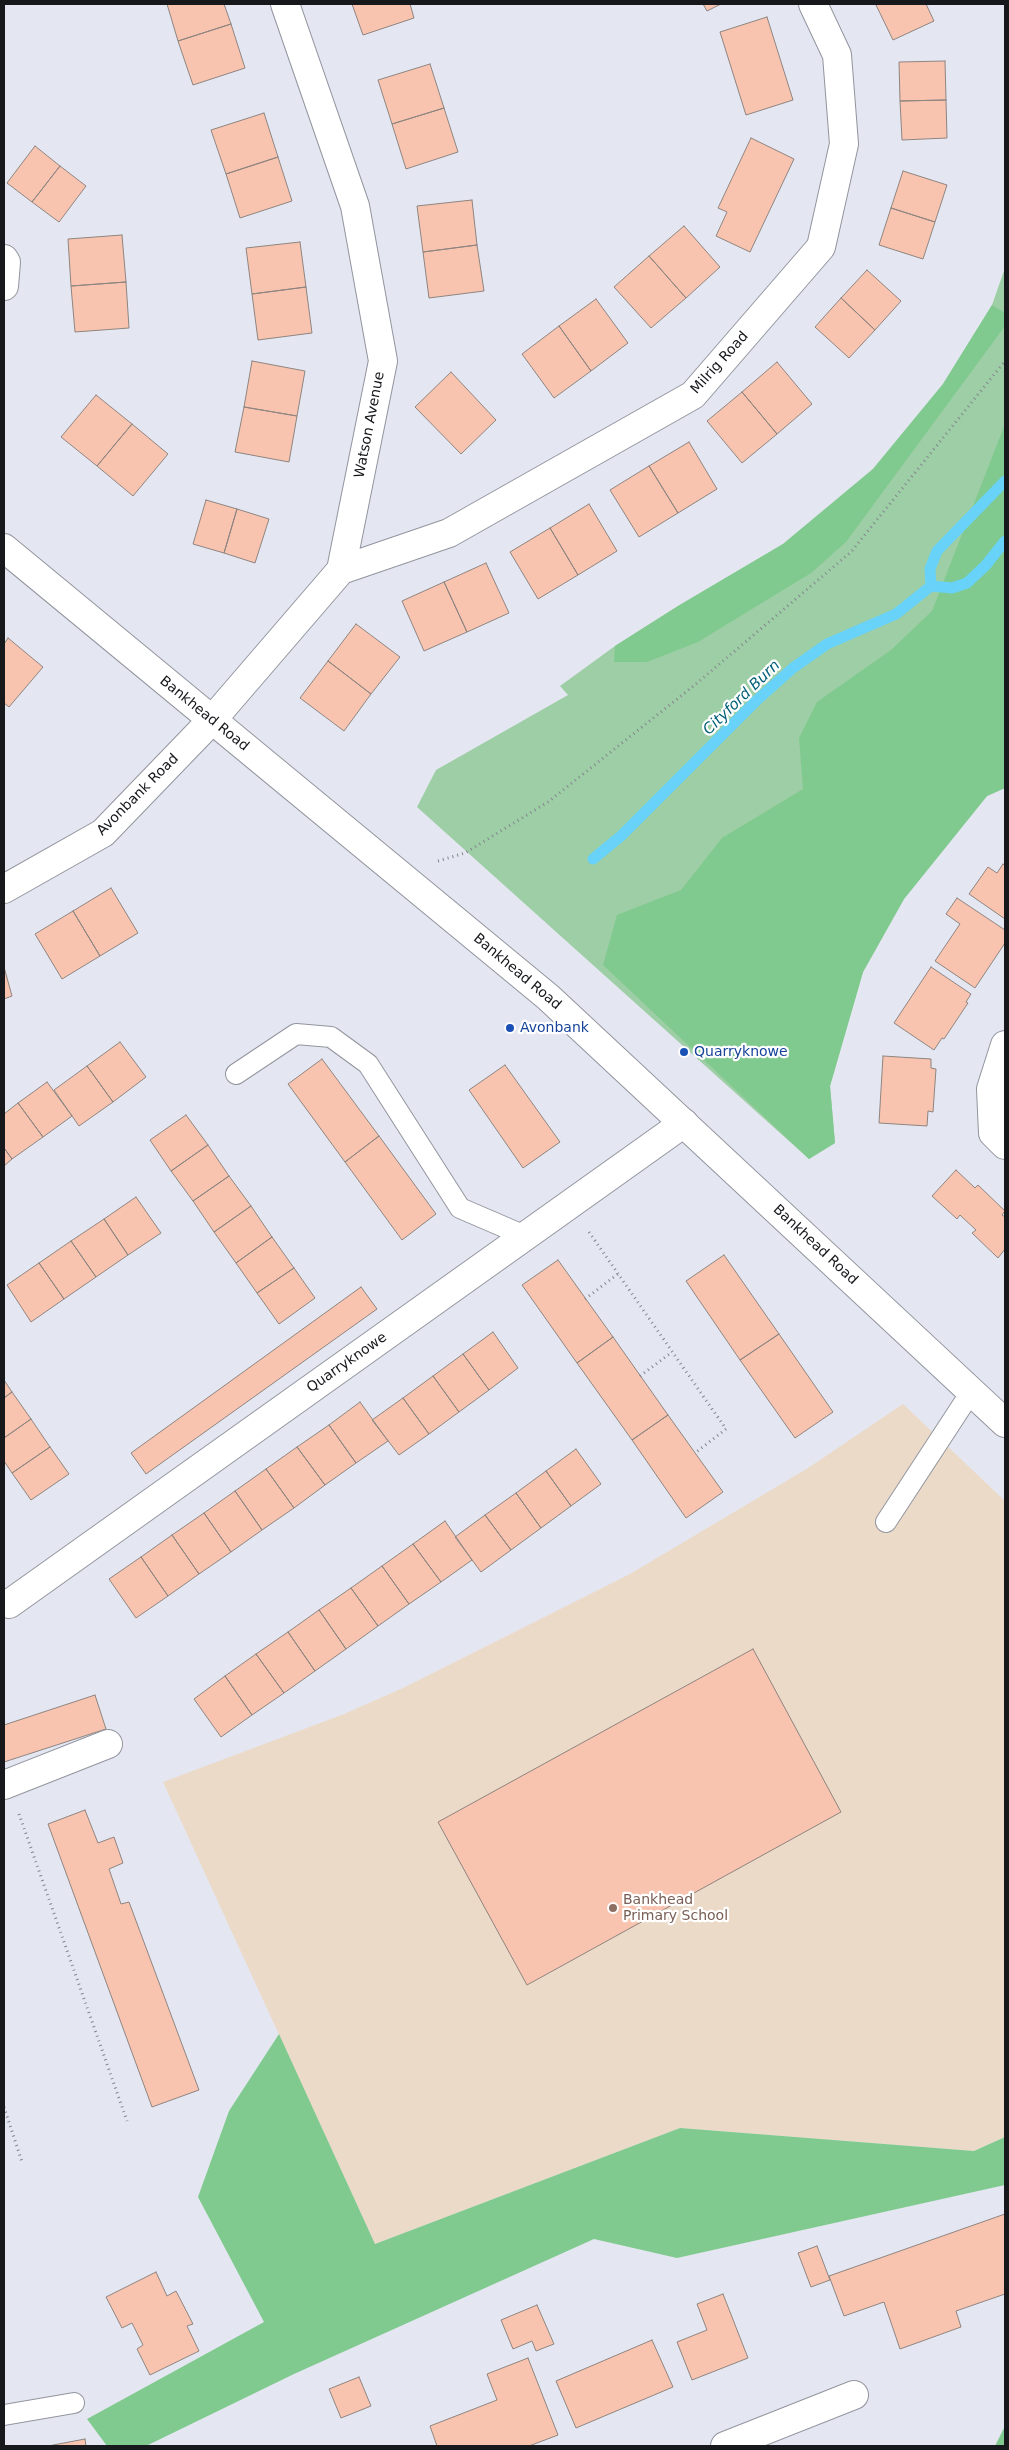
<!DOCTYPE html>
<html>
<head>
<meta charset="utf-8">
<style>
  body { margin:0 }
  #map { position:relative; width:1009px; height:2450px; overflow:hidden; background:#e4e7f1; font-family:"DejaVu Sans",sans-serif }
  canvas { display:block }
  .frame { position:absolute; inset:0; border:5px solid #17181c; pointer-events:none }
</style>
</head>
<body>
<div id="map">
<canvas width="1009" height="2450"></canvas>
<div class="frame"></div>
</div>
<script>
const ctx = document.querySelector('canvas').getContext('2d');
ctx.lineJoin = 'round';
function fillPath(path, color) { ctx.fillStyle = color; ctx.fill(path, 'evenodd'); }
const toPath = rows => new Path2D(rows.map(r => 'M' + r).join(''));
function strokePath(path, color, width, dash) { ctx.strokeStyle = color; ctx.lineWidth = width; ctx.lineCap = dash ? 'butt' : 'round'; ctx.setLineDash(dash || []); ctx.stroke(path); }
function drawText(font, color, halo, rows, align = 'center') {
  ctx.font = font + ' "DejaVu Sans",sans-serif'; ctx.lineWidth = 4.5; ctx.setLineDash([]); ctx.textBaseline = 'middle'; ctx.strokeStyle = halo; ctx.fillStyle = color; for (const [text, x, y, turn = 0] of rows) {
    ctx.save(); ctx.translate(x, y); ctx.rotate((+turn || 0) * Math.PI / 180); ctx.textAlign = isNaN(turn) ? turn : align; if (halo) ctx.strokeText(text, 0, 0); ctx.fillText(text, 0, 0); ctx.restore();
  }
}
fillPath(toPath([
  [903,1404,1005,1501,1005,2137,974,2151,680,2128,375,2244,163,1782,344,1714,403,1688,630,1574,808,1468]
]), '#ecdac9');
fillPath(toPath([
  [1005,268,1005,788,987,796,904,899,863,972,830,1086,835,1143,809,1159,417,807,436,770,568,695,560,686,615,646,678,606,783,544,873,469,943,384,992,305]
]), '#9ecea5');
fillPath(toPath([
  [992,305,1005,313,1005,326,846,542,811,573,698,642,647,662,614,662,615,646,678,606,783,544,873,469,943,384],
  [1005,424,1005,788,987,796,904,899,863,972,830,1086,835,1143,809,1159,603,965,617,915,681,890,722,838,803,789,799,738,817,702,891,650,932,611],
  [279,2034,375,2244,680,2128,974,2151,1005,2137,1005,2185,677,2258,594,2239,294,2374,146,2446,107,2446,87,2419,264,2322,198,2197,229,2111],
  [1005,2426,1005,2446,995,2446]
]), '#81ca8f');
strokePath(toPath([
  [931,586,930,569,937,551,1005,481],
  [593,859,621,836,757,700,793,668,827,644,896,614,931,586,952,588,967,583,986,565,1005,541]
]), '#68d2f8', 11);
const building = toPath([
  [167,4,224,4,231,24,178,41,167,4],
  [352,4,410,4,414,18,363,35,352,4],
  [703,4,721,4,707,11,703,4],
  [879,4,926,4,934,21,893,40,876,5,879,4],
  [767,17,793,100,746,115,720,32,767,17],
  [231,24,245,68,193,85,178,41,231,24],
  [945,61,946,100,900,101,899,62,945,61],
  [430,64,444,108,392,124,378,80,430,64],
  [946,100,947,138,902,140,900,101,946,100],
  [444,108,458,152,406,169,392,124,444,108],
  [264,113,278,157,226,174,211,130,264,113],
  [751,138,794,159,750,252,716,236,727,212,718,208,751,138],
  [35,146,60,166,32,202,7,183,35,146],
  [278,157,292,201,240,218,226,174,278,157],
  [60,166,86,186,59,222,32,202,60,166],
  [903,171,947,185,935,222,891,208,903,171],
  [472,200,477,245,423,252,417,206,472,200],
  [891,208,935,222,923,259,879,245,891,208],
  [684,226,720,267,686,298,649,256,684,226],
  [122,235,126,282,71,286,68,239,122,235],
  [300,242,306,287,252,294,246,248,300,242],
  [477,245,484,291,429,298,423,252,477,245],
  [649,256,686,298,651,328,614,287,649,256],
  [867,270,901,301,875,330,841,298,867,270],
  [126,282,129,328,75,332,71,286,126,282],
  [306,287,312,333,258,340,252,294,306,287],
  [841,298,875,330,849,358,815,327,841,298],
  [596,299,628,343,591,371,559,326,596,299],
  [559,326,591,371,554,398,522,354,559,326],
  [252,361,305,371,297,416,244,407,252,361],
  [777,362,812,404,777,434,742,392,777,362],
  [451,372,496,420,461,454,415,407,451,372],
  [742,392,777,434,742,463,707,421,742,392],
  [96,395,132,424,97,466,61,437,96,395],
  [244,407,297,416,289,462,235,452,244,407],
  [132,424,168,454,133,496,97,466,132,424],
  [689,442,717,489,678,513,649,466,689,442],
  [649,466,678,513,639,537,610,490,649,466],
  [206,500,237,509,224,553,193,544,206,500],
  [589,504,617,551,578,575,550,528,589,504],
  [237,509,269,519,255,563,224,553,237,509],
  [550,528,578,575,538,599,510,552,550,528],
  [486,563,509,613,467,632,444,582,486,563],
  [444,582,467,632,424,651,402,601,444,582],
  [356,624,400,657,371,694,328,661,356,624],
  [8,638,43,667,9,707,4,703,4,644,8,638],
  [328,661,371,694,344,731,300,698,328,661],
  [1003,864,1005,866,1005,919,969,894,988,867,997,873,1003,864],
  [111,888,138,933,100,956,73,911,111,888],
  [957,898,1005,930,1005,943,975,988,935,961,960,924,946,914,957,898],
  [73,911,100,956,62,979,35,934,73,911],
  [4,967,12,996,4,999,4,967],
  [931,967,971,994,966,1002,968,1003,944,1039,942,1038,934,1050,894,1023,931,967],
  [120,1042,146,1077,113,1102,87,1066,120,1042],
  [883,1056,931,1059,931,1068,936,1069,933,1112,928,1111,927,1126,879,1123,883,1056],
  [322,1059,379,1136,345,1162,288,1084,322,1059],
  [505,1065,560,1142,523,1168,469,1090,505,1065],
  [87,1066,113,1102,79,1126,54,1090,87,1066],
  [47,1082,72,1116,43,1137,18,1103,47,1082],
  [18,1103,43,1137,12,1159,4,1148,4,1114,18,1103],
  [186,1115,208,1145,171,1171,150,1140,186,1115],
  [379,1136,436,1214,402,1240,345,1162,379,1136],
  [208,1145,229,1176,193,1201,171,1171,208,1145],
  [4,1148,12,1159,4,1166,4,1148],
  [956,1170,975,1188,978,1185,1005,1211,1002,1215,1005,1217,1005,1249,998,1258,972,1233,976,1230,960,1215,957,1219,932,1196,956,1170],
  [229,1176,251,1206,214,1232,193,1201,229,1176],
  [136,1197,161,1233,128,1255,104,1219,136,1197],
  [251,1206,272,1237,236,1263,214,1232,251,1206],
  [104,1219,128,1255,96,1277,71,1241,104,1219],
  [272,1237,294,1268,257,1293,236,1263,272,1237],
  [71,1241,96,1277,64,1299,39,1263,71,1241],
  [724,1255,779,1334,740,1360,686,1281,724,1255],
  [558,1260,613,1337,577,1363,522,1285,558,1260],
  [39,1263,64,1299,31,1322,7,1285,39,1263],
  [294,1268,315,1298,279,1324,257,1293,294,1268],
  [361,1287,377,1309,146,1474,131,1453,361,1287],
  [493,1332,518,1368,489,1390,463,1354,493,1332],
  [779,1334,833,1412,795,1438,740,1360,779,1334],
  [613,1337,668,1415,632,1440,577,1363,613,1337],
  [463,1354,489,1390,459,1412,433,1376,463,1354],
  [433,1376,459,1412,429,1434,403,1398,433,1376],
  [4,1380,12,1392,4,1398,4,1380],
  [12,1392,31,1419,4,1438,4,1398,12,1392],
  [403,1398,429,1434,399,1455,372,1420,403,1398],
  [360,1402,388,1441,356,1463,329,1425,360,1402],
  [668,1415,723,1492,686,1518,632,1440,668,1415],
  [31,1419,50,1447,12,1473,4,1461,4,1438,31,1419],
  [329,1425,356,1463,325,1485,297,1447,329,1425],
  [50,1447,69,1474,31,1500,12,1473,50,1447],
  [297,1447,325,1485,294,1508,266,1469,297,1447],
  [576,1449,601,1484,571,1506,546,1471,576,1449],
  [266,1469,294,1508,262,1530,235,1491,266,1469],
  [546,1471,571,1506,541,1528,516,1493,546,1471],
  [235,1491,262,1530,231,1552,204,1513,235,1491],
  [516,1493,541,1528,511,1550,485,1515,516,1493],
  [204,1513,231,1552,199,1574,172,1535,204,1513],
  [485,1515,511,1550,481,1572,455,1537,485,1515],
  [445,1521,472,1560,441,1582,413,1544,445,1521],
  [172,1535,199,1574,168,1596,141,1557,172,1535],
  [413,1544,441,1582,409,1604,382,1566,413,1544],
  [141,1557,168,1596,136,1618,109,1579,141,1557],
  [382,1566,409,1604,378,1626,351,1588,382,1566],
  [351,1588,378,1626,346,1649,319,1610,351,1588],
  [319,1610,346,1649,315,1671,288,1632,319,1610],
  [288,1632,315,1671,284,1693,256,1654,288,1632],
  [753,1649,841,1812,527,1985,438,1822,753,1649],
  [256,1654,284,1693,252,1715,225,1676,256,1654],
  [225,1676,252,1715,221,1737,194,1699,225,1676],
  [95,1695,106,1729,4,1762,4,1725,95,1695],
  [85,1810,98,1843,114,1837,123,1863,109,1869,121,1904,129,1902,199,2090,152,2107,48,1824,85,1810],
  [1005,2214,1005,2294,956,2311,961,2327,900,2349,884,2302,844,2316,829,2276,1005,2214],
  [817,2246,830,2280,811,2287,798,2253,817,2246],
  [156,2272,167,2296,176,2291,193,2324,187,2326,199,2351,150,2375,137,2349,143,2345,132,2323,122,2328,106,2297,156,2272],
  [723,2294,748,2358,692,2380,677,2342,707,2330,697,2304,723,2294],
  [537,2305,554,2344,536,2351,532,2341,513,2349,501,2320,537,2305],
  [652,2340,673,2387,576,2428,556,2381,652,2340],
  [528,2358,558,2435,529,2446,437,2446,430,2426,497,2400,487,2374,528,2358],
  [359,2377,371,2406,341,2418,329,2389,359,2377],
  [85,2439,86,2446,48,2446,85,2439]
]);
fillPath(building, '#f8c4af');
strokePath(building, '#8e8480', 1);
const service = toPath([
  [236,1074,296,1034,331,1037,368,1064,460,1208,525,1236],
  [886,1522,971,1392],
  [4,2415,74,2403]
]);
const minor = toPath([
  [4,259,6,262,4,286],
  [341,570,449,533,693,395,821,247,844,144,837,55,813,4],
  [4,889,103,833,212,720,341,570,383,361,355,206,285,4],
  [1005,1045,991,1089,993,1133,1005,1145],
  [9,1604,684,1123],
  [4,1785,108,1744],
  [725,2446,854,2395]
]);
const tertiary = toPath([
  [4,548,548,997,1005,1423]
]);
strokePath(service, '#92959e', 22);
strokePath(minor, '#92959e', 30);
strokePath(tertiary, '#92959e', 30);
strokePath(toPath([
  [438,861,465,853,548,802,696,684,851,552,1005,361],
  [589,1232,726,1429,695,1453],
  [585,1299,618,1274],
  [640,1376,672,1352],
  [19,1814,127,2121],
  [4,2107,22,2162]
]), '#84868d', 3, [1, 4]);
strokePath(service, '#fff', 20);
strokePath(minor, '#fff', 28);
strokePath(tertiary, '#fff', 28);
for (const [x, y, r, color] of [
  [510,1028,5,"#1a4fb4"],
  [684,1052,5,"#1a4fb4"],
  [613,1908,5,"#8d6e63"]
]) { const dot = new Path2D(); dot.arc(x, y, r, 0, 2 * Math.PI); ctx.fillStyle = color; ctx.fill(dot); strokePath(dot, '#fff', 2); }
drawText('14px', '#17181c', '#fff', [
  ["Milrig Road",720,363,-48],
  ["Watson Avenue",370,425,-79],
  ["Bankhead Road",204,714,39],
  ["Avonbank Road",138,795,-45],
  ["Bankhead Road",517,972,40],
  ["Bankhead Road",815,1245,43],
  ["Quarryknowe",347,1363,-35]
]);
drawText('14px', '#164399', '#fff', [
  ["Avonbank",520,1028],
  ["Quarryknowe",694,1052]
], 'left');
drawText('14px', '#785e54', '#fff', [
  ["Bankhead",623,1900],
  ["Primary School",623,1916]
], 'left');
drawText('italic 15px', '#04607a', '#fff', [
  ["Cityford Burn",742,698,-44]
]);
</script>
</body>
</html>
